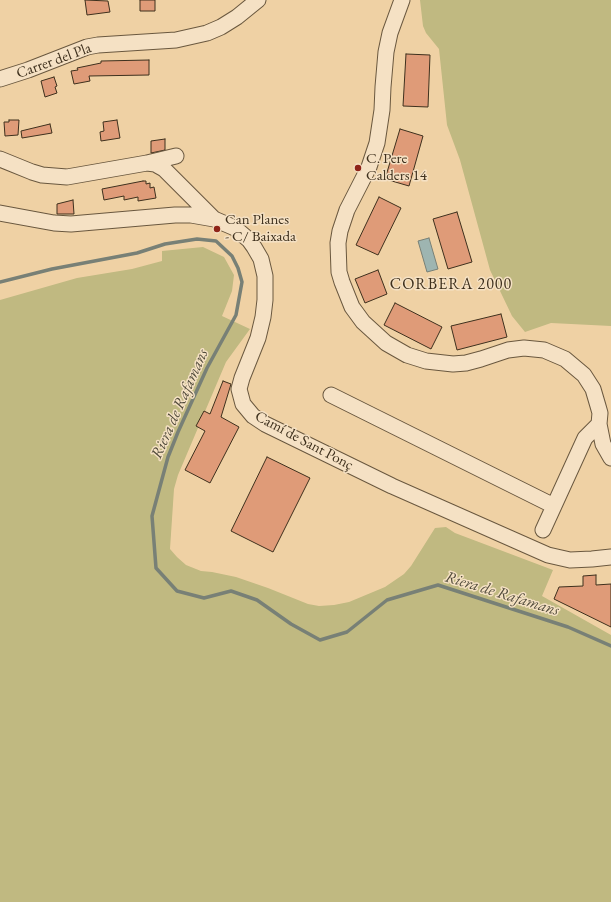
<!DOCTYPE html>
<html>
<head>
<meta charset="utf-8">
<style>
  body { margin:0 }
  canvas { display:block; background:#efd1a4 }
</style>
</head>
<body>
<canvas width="611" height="902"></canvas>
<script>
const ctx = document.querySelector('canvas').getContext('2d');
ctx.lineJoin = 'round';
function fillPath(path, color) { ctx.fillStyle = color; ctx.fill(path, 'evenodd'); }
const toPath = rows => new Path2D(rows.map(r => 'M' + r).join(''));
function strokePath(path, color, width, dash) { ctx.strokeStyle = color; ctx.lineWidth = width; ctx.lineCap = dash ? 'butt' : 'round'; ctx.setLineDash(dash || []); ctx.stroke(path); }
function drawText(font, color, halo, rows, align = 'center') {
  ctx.font = font + ' "EB Garamond",serif'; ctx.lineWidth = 3; ctx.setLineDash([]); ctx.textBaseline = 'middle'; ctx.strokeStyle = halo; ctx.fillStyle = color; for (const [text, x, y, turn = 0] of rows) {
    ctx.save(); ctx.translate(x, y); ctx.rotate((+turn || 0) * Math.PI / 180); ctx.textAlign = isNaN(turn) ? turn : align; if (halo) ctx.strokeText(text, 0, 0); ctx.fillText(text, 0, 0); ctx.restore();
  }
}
fillPath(toPath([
  [420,0,611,0,611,326,551,323,525,332,512,316,490,270,460,160,447,125,439,49,426,33,423,26],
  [203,247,224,257,234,275,232,291,222,316,250,329,226,362,178,475,174,489,170,549,177,557,186,565,201,571,212,572,236,577,268,588,308,604,319,606,334,605,349,602,385,587,404,574,411,566,435,528,446,527,455,533,553,570,542,596,611,635,611,902,0,902,0,300,77,278,132,269,162,261,162,251]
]), '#c0b981');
const water = toPath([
  [429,238,438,269,427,272,418,241,429,238]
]);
fillPath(water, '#9eb5b1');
strokePath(water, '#788076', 1);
strokePath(toPath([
  [0,282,52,269,137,253,165,244,197,239,216,241,232,256,238,268,242,282,236,315,207,368,178,432,168,457,152,516,156,568,177,591,204,598,231,591,257,600,291,624,320,640,347,632,387,600,438,585,568,627,611,646]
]), '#788076', 3.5);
const building = toPath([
  [85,0,108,1,110,12,87,15,85,0],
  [140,0,155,0,155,11,140,11,140,0],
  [406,54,430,55,428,107,403,106,406,54],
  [149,60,149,75,89,76,90,81,74,84,71,71,78,70,77,68,101,63,101,61,149,60],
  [54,77,57,86,55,87,57,93,45,97,41,81,54,77],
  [9,120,19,120,18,135,5,136,4,122,9,122,9,120],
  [117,120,120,138,101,141,100,132,104,131,103,122,117,120],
  [50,124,52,133,22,138,21,131,50,124],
  [400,129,423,136,409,186,385,179,400,129],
  [165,139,165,150,151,153,151,141,165,139],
  [143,181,146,181,146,184,150,183,150,188,154,187,156,198,138,201,138,197,124,200,124,196,104,200,102,189,143,181],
  [379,197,401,208,378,255,356,245,379,197],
  [73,200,74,214,57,214,57,204,73,200],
  [457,212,472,262,448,269,433,219,457,212],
  [378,270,387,294,365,303,355,279,378,270],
  [395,303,442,327,431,349,384,325,395,303],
  [501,314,507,337,457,350,451,326,501,314],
  [223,381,231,384,221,417,239,427,210,483,185,470,205,431,196,426,204,411,210,414,223,381],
  [267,457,310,478,273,552,231,531,267,457],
  [596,575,596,585,611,584,611,627,554,599,559,587,583,586,583,576,596,575]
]);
fillPath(building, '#df9b78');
strokePath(building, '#3e301d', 1);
const minor = toPath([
  [402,0,390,33,386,52,383,87,382,110,377,143,369,167,347,210,340,231,338,243,339,272,342,282,352,307,363,322,386,343,407,355,426,361,453,364,466,363,481,359,508,350,524,348,544,350,565,359,584,375,593,389,598,406,600,413,599,424,603,444,611,458],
  [0,79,28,70,87,47,98,45,176,40,207,33,221,27,237,17,258,0],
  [0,159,32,172,42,175,67,177,147,163,155,164,164,169,214,219],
  [147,163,176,156],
  [0,213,54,223,71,224,175,215,191,215,214,219,235,228,249,240,254,247,261,259,265,276,265,300,263,317,258,338,242,378,239,389,243,404,253,416,265,424,392,486,548,555,570,560,592,559,611,557],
  [331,395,554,506],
  [543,530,585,438,599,424]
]);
strokePath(minor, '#6a583f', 17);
strokePath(minor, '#f5e1c4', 15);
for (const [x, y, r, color] of [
  [358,168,4,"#8f2418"],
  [217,229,4,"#8f2418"]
]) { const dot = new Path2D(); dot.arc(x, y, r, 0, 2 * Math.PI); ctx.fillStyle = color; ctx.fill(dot); strokePath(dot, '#f5e1c4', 1.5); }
drawText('15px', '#3e301d', '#f5e1c4', [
  ["Carrer del Pla",54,61,-20],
  ["Camí de Sant Ponç",304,441,28]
]);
drawText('15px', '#3e301d', '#f5e1c4', [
  ["C. Pere",366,159],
  ["Calders 14",366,176],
  ["Can Planes",225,220],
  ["- C/ Baixada",225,237]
], 'left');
ctx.letterSpacing = '1px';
drawText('16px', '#3e301d', '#f5e1c4', [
  ["CORBERA 2000",451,285]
]);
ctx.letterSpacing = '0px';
drawText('italic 16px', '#514b3b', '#f5e1c4', [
  ["Riera de Rafamans",180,404,-66],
  ["Riera de Rafamans",502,594,17]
]);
</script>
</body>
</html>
